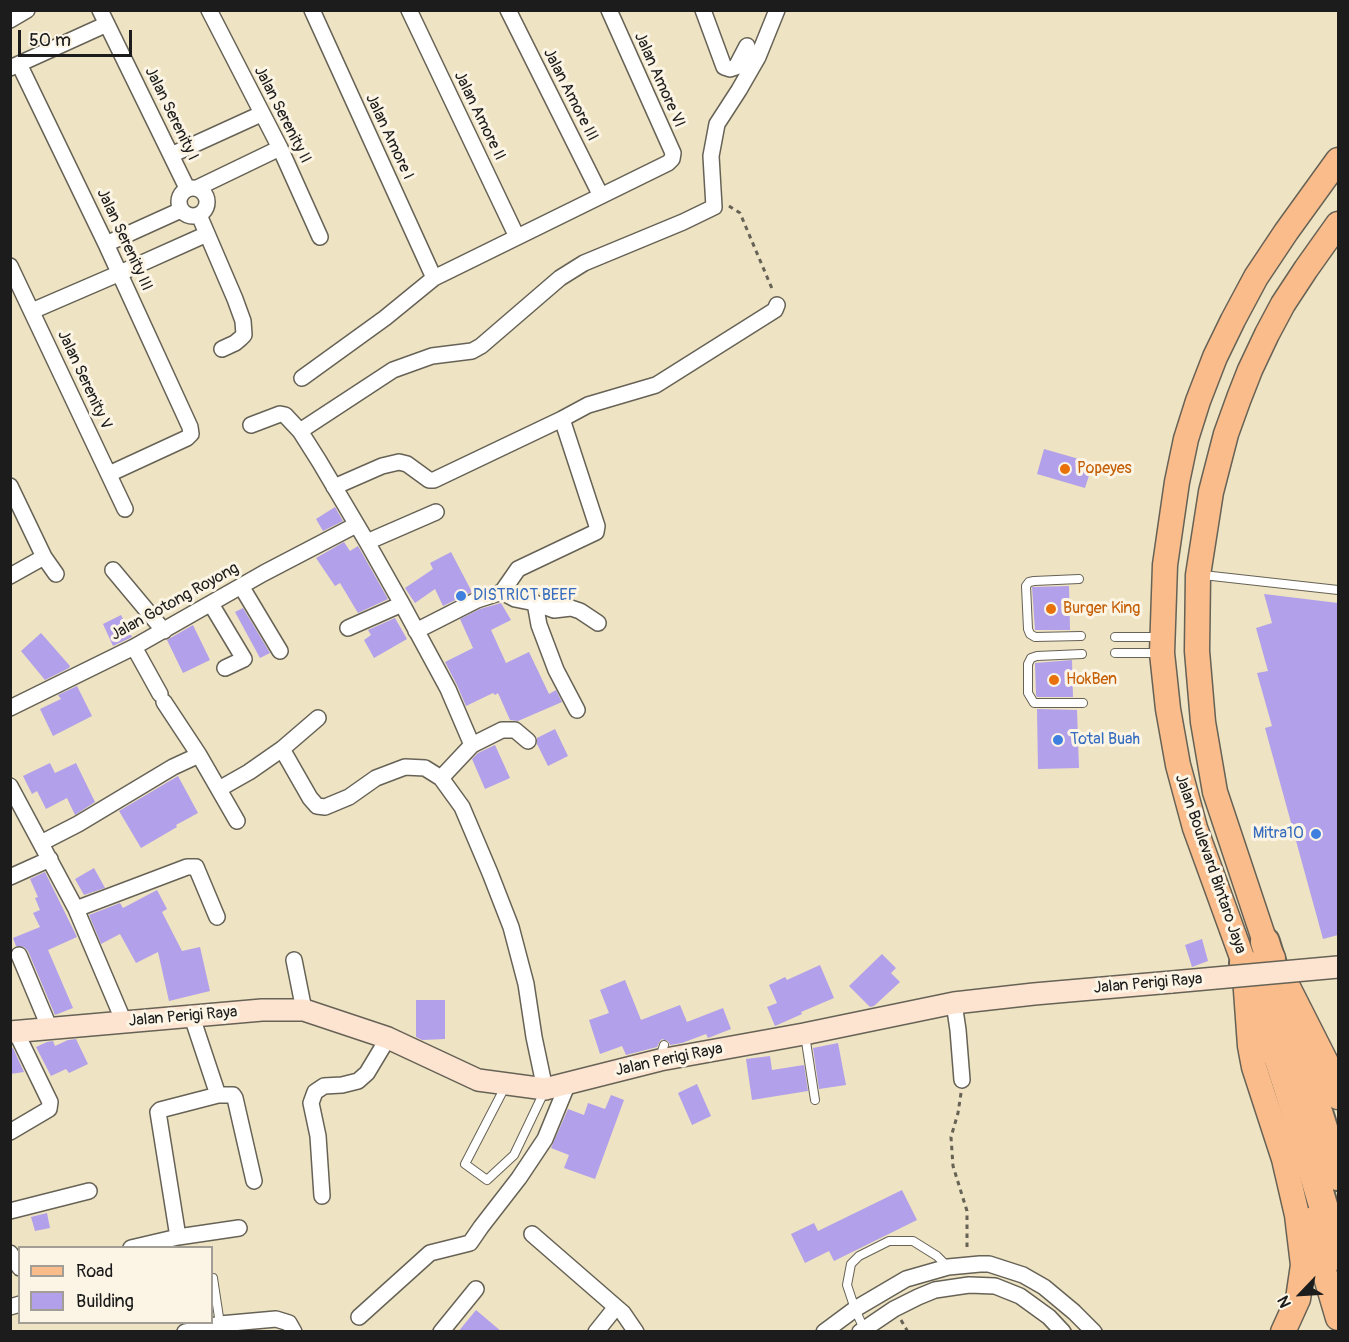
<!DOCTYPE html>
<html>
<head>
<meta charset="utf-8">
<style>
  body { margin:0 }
  #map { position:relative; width:1349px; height:1342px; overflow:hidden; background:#eee3c2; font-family:Pangolin,sans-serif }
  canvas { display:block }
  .frame { position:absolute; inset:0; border:12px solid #1c1c1c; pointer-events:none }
  .legend { position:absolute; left:18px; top:1246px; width:195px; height:78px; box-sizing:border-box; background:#fcf5e5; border:2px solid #a29e95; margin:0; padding:8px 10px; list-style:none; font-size:18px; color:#1c1c1c }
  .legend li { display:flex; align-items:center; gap:12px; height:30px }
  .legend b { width:30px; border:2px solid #a29e95 }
  .north { position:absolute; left:1271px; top:1264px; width:60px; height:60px; -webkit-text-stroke:4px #fcf5e5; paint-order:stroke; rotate:245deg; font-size:16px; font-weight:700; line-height:24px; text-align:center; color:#1c1c1c }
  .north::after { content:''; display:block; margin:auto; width:21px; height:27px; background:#1c1c1c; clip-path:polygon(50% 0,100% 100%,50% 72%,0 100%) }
  .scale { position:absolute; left:18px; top:30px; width:114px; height:27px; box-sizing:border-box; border:3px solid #1c1c1c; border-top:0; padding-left:8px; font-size:18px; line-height:21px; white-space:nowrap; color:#1c1c1c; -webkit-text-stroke:4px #fcf5e5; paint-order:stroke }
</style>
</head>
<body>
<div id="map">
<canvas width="1349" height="1342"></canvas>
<div class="frame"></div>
<ul class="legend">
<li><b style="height:8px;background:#f9bc8a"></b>Road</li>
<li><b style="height:16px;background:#b2a0ea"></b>Building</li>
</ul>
<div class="north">N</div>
<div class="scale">50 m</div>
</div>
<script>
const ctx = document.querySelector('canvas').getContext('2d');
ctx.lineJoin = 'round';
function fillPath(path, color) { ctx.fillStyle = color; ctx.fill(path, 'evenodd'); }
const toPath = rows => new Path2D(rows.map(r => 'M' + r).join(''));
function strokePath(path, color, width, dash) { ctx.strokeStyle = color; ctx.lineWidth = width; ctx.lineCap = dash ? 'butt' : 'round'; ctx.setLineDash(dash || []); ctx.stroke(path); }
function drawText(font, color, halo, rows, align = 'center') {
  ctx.font = font + ' Pangolin,sans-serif'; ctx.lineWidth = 6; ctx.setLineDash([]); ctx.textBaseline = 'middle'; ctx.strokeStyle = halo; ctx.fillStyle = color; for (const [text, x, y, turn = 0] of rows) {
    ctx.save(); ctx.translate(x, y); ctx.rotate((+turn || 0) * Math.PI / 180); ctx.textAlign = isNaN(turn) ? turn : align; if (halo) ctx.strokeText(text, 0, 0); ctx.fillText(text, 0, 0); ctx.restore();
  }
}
fillPath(toPath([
  [1044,449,1093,463,1085,488,1037,474],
  [335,507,343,521,323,531,316,519],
  [344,542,350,551,358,546,388,599,358,613,340,583,335,586,316,558],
  [451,552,472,592,443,606,435,589,415,603,405,588,433,569,430,563],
  [1069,586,1070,630,1035,630,1032,587],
  [1264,594,1338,603,1338,935,1323,939,1265,728,1272,726,1257,673,1268,671,1256,628,1272,623],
  [501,603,511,620,491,630,506,663,529,652,549,694,556,690,562,702,518,721,510,720,498,693,495,695,493,693,466,706,457,685,445,662,473,648,460,619,480,609],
  [243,608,270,653,260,658,235,612],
  [121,615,132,637,113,646,103,624],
  [395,618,407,639,374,658,364,640,371,635,368,630],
  [193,625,210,660,183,673,167,640],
  [41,633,70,666,69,668,45,680,21,651],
  [1072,660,1073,697,1037,697,1036,695,1035,663],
  [77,686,92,716,53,736,40,709,61,699,58,695],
  [1037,709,1077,710,1079,768,1038,769],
  [555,729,568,756,548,766,537,744,537,738],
  [495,745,510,778,485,789,472,759,478,753],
  [50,763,55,773,76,763,95,802,75,815,67,798,46,809,37,791,32,794,23,776],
  [178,776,198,813,176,825,177,827,141,848,119,811],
  [94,868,105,888,84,895,75,879],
  [45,872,77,937,48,950,73,1008,55,1015,28,951,24,947,16,946,13,938,40,927,33,913,40,910,35,898,38,897,30,879],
  [157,890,167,909,162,912,182,951,200,947,210,991,169,1001,158,952,136,963,120,934,101,944,89,915,120,903,123,908],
  [1202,939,1208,961,1192,967,1185,945],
  [882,954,896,968,891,973,900,982,874,1006,870,1007,849,986],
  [820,965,834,998,801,1012,802,1014,775,1026,767,1007,777,1003,769,985,785,977,787,980],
  [625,980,641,1020,680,1005,687,1022,723,1008,731,1029,708,1038,706,1034,682,1043,670,1045,668,1041,662,1039,660,1041,657,1047,626,1055,622,1046,600,1054,589,1020,609,1013,600,990],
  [416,1000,445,1000,445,1039,422,1040,416,1037],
  [76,1039,88,1064,69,1073,66,1069,51,1076,36,1047,47,1042,53,1041,55,1046,68,1040],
  [838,1043,846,1085,819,1089,813,1048],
  [13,1048,24,1072,10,1074,10,1049],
  [770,1056,772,1070,804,1065,808,1091,752,1100,746,1059],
  [697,1084,711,1116,692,1125,678,1093],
  [611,1095,624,1100,595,1179,564,1168,569,1155,551,1148,568,1109,584,1115,588,1103,605,1109],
  [902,1190,917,1220,834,1261,829,1251,805,1263,791,1234,814,1223,818,1231],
  [47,1213,50,1228,35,1231,31,1217],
  [476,1310,502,1332,458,1332]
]), '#b2a0ea');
const lane = toPath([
  [1203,575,1338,590],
  [1079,579,1034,581,1029,582,1026,586,1028,629,1030,634,1035,637,1081,636],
  [1115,637,1159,637],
  [1115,653,1158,653],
  [1082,654,1037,656,1031,658,1028,664,1028,693,1034,703,1083,703],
  [805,1035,815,1100],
  [660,1058,664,1045],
  [506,1085,465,1164,487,1180,514,1155,545,1090],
  [212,1278,213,1278,220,1324],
  [864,1329,855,1309,847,1285,851,1264,859,1256,889,1241,913,1241,937,1256,948,1267]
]);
const street = toPath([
  [100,10,187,188],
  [209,10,280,148,320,237],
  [312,10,434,278],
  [409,10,517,237],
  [508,10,601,196],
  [703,10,724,67,730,69,736,67,747,46],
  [10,20,27,10],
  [19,64,106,244,190,427,191,434,187,438,109,474],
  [10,68,107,24],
  [171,155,261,114],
  '179 202a14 14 0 1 1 28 0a14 14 0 1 1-28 0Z',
  [197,188,280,148],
  [199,215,235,299,243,321,244,335,241,338,235,343,222,349],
  [106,244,181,210],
  [10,266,125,509],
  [32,311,120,273,207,234],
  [302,378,385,318,434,278,668,163,672,159,673,153,609,10],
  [251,425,280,414,285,415,300,431,319,461,367,542,402,604,448,689,472,745,502,730,515,730,528,741],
  [300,431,393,370,432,356,472,351,481,346,560,278,584,263,683,222,714,207,711,156,717,124,739,90,758,57,777,10],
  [10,486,44,557,56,574],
  [334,487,382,466,399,462,407,464,429,480,434,480,562,419],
  [367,542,436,512],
  [113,570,164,631],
  [10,576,44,557],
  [241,586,280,651],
  [502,592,518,569,596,532,597,526,562,419,588,405,656,385,775,310,777,305],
  [535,603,539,625,556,670,577,710],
  [211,604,244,659,225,668],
  [348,628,402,604],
  [416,631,477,600,502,592,515,599,535,603,554,610,571,608,580,611,598,623],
  [134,647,160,694],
  [164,702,199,755],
  [10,708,134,647,264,573,356,525],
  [282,749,310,798,317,806,325,807,349,797,376,778,405,767,425,768,441,778,462,807,490,873,511,927,526,984,534,1037,545,1089],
  [441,778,472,745],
  [10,786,76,909,124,1022],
  [219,789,249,772,282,749,318,718],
  [41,843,78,824,173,767,199,755,237,821],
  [10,877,50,859],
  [76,909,187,867,196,867,217,917],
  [19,955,50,1029],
  [294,960,304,1010],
  [954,1003,958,1030,962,1080],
  [192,1017,218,1095],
  [10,1132,49,1109,50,1102,16,1032],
  [322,1196,318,1136,311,1103,315,1092,324,1086,342,1085,358,1081,367,1073,388,1038],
  [10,1211,89,1191],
  [532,1234,616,1307],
  [178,1237,158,1112,160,1110,218,1095,233,1095,235,1098,254,1181],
  [131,1248,178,1237,239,1228],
  [10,1253,20,1268],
  [10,1307,20,1304],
  [359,1317,430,1253,470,1243,481,1227,519,1178,545,1139,568,1083],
  [185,1332,220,1324,276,1319,289,1323,294,1332],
  [441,1332,476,1289],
  [596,1332,616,1307,623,1313,636,1332],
  [824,1332,855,1309,906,1279,948,1267,980,1264,989,1264,1023,1275,1044,1287,1074,1312,1094,1332],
  [860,1332,894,1309,918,1297,935,1290,969,1285,995,1286,1020,1296,1049,1317,1063,1332]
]);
const secondary = toPath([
  [10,1032,262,1010,304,1010,388,1038,478,1080,545,1089,660,1060,804,1034,954,1003,1034,994,1172,982]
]);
const primary = toPath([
  [1273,958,1265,942,1215,792,1203,722,1197,651,1198,575,1211,492,1226,434,1239,398,1250,370,1267,334,1283,304,1306,269,1338,224],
  [1289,989,1331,1072,1338,1097],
  [1309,1220,1338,1318],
  [1283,1332,1298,1299,1303,1265,1297,1215,1284,1159,1254,1067,1250,1046,1244,963,1195,828,1178,765,1168,709,1162,653,1165,565,1177,482,1186,439,1198,401,1215,357,1233,320,1256,277,1286,232,1338,160]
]);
const highway = toPath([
  [1265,942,1338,1176],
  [1244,963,1259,999,1288,1087,1338,1256]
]);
strokePath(lane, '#666256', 10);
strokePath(street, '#666256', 18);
strokePath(secondary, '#666256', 24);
strokePath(primary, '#666256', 27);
strokePath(highway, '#666256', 32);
strokePath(toPath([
  [729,206,740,213,773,291],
  [961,1093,958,1113,951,1137,953,1166,967,1211,967,1251],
  [901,1320,908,1332]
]), '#666256', 3, [4.5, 4.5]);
strokePath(lane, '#fff', 8);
strokePath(street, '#fff', 15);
strokePath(secondary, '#fde4d0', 21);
strokePath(primary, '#f9bc8a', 24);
strokePath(highway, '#f9bc8a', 28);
const secondaryBridge = toPath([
  [1172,982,1338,967]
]);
strokePath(secondaryBridge, '#666256', 24, []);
strokePath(secondaryBridge, '#fde4d0', 21);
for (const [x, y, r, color] of [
  [1065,469,6,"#e8710a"],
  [461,596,6,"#3f7fe0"],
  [1051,609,6,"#e8710a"],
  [1054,680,6,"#e8710a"],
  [1058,740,6,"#3f7fe0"],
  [1316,834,6,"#3f7fe0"]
]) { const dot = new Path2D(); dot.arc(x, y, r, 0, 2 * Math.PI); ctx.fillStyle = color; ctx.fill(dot); strokePath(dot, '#fcf5e5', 2); }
drawText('16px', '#1c1c1c', '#fcf5e5', [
  ["Jalan Amore VI",659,80,66],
  ["Jalan Amore III",570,95,63],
  ["Jalan Serenity I",171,114,64],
  ["Jalan Serenity II",282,115,63],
  ["Jalan Amore II",479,116,64],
  ["Jalan Amore I",389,137,65],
  ["Jalan Serenity III",124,240,65],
  ["Jalan Serenity V",84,380,65],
  ["Jalan Gotong Royong",175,602,-29],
  ["Jalan Boulevard Bintaro Jaya",1210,864,71],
  ["Jalan Perigi Raya",1148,984,-5],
  ["Jalan Perigi Raya",183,1017,-5],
  ["Jalan Perigi Raya",669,1060,-12]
]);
drawText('16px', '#c56008', '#fcf5e5', [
  ["Popeyes",1077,469],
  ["Burger King",1063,609],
  ["HokBen",1066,680]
], 'left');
drawText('16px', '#366cbe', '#fcf5e5', [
  ["DISTRICT BEEF",473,596],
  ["Total Buah",1070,740],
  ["Mitra10",1304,834,"right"]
], 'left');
</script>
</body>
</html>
